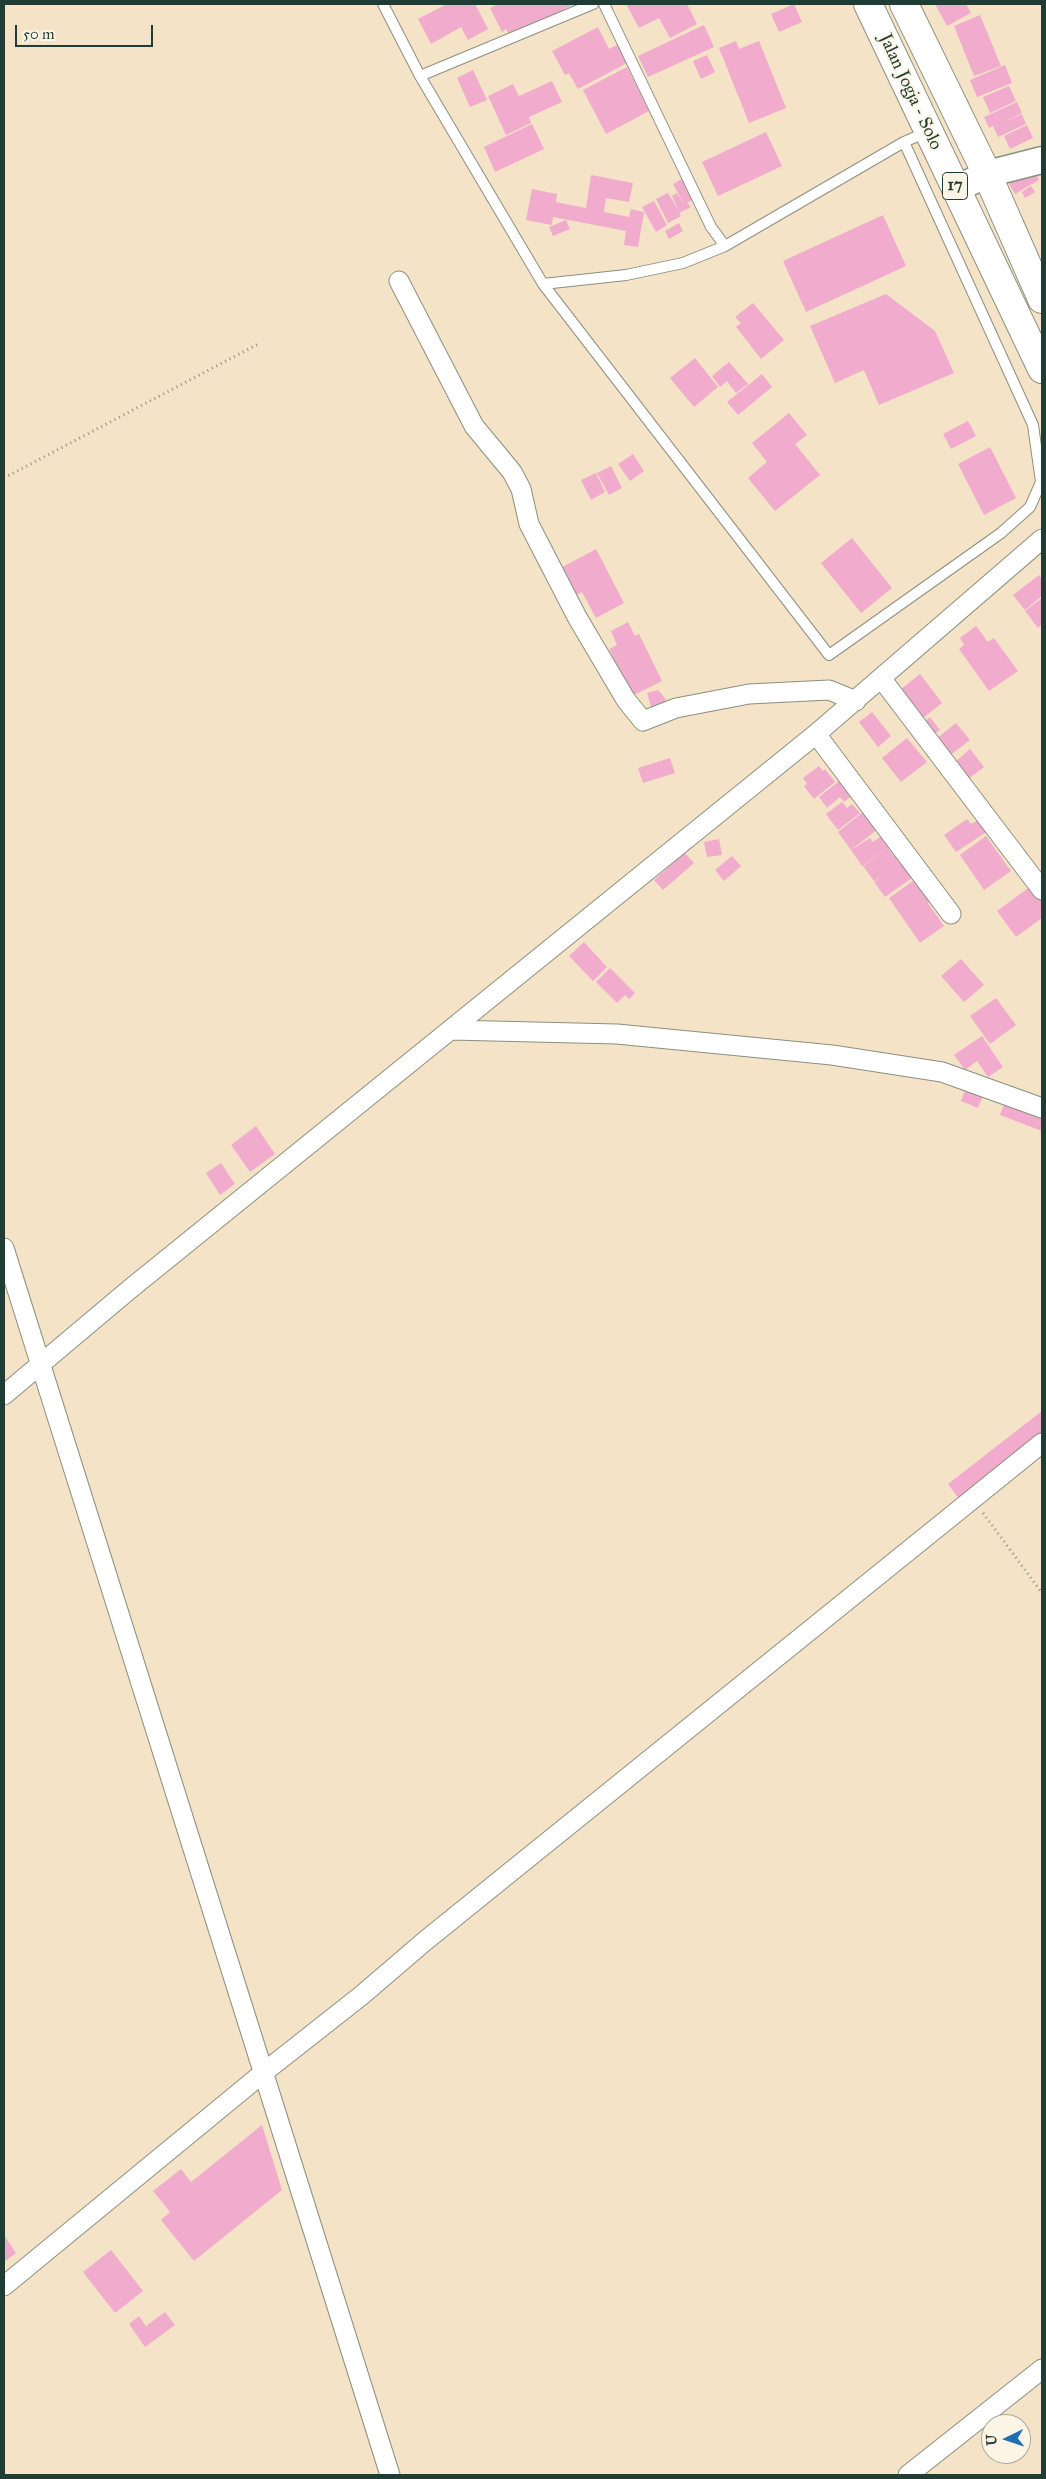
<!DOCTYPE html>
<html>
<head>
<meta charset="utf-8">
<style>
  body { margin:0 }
  #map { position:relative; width:1046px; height:2479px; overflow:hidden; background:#f5e3c8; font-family:"IM FELL Great Primer",serif }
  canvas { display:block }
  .frame { position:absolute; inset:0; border:5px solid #1f3d34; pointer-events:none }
  .north { position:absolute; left:981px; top:2414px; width:50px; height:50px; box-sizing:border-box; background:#fcf5e5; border:1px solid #a4ab9e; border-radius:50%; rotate:266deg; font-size:14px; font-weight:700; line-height:20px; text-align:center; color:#1f3d34 }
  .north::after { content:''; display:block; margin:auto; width:18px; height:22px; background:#1f6fb2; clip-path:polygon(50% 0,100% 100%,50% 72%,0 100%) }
  .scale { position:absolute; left:15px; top:25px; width:138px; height:22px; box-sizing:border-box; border:2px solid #1f3d34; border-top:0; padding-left:6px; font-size:15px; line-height:18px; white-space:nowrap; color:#1f3d34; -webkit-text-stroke:4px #fcf5e5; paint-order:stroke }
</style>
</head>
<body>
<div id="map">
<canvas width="1046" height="2479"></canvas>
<div class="frame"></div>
<div class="north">U</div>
<div class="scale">50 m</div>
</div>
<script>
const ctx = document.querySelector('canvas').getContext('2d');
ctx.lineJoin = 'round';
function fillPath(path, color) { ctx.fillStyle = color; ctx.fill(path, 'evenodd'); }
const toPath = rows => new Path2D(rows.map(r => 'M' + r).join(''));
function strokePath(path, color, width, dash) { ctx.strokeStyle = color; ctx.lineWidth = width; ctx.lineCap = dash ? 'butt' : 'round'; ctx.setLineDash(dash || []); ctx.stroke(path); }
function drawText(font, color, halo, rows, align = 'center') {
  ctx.font = font + ' "IM FELL Great Primer",serif'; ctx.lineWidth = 4; ctx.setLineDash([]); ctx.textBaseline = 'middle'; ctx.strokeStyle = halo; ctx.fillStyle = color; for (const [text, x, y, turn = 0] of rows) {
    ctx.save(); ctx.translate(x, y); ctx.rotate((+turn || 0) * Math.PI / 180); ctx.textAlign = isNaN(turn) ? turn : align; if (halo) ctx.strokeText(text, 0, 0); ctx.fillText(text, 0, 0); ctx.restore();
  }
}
fillPath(toPath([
  [447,4,475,4,488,29,468,40,461,27,431,44,418,19],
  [498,4,574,4,511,37,506,29,502,32,490,8],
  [626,4,687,4,697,24,670,38,659,18,639,28],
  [794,4,802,22,779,32,771,14],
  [935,4,966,4,971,13,947,26],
  [980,15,1001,66,974,76,954,26],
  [704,25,714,47,648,77,638,56],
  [598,27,609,49,619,44,629,62,578,89,569,73,565,75,552,51],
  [736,41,739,49,759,41,786,108,749,123,719,48],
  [707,55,715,72,701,79,693,61],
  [1005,65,1012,83,977,97,970,80],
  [627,67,649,111,606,134,583,90],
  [473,70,487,100,470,107,457,78],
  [552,81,562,102,529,117,531,123,506,135,488,96,513,84,519,96],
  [1009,86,1016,101,990,113,983,97],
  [1017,102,1022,113,1002,123,1022,114,1026,124,998,137,993,126,989,128,984,117],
  [532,124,544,149,495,172,484,147],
  [1027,125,1033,138,1010,149,1004,136],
  [766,132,782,166,718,196,702,162],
  [1033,169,1039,180,1015,194,1009,184],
  [591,175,633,183,629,202,606,198,604,212,629,217,631,209,644,212,638,247,624,245,626,231,553,217,552,225,526,220,532,189,557,194,556,202,586,208],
  [685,177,696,198,687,203,691,207,679,213,681,216,668,223,656,199,668,193,679,211,672,196,677,193,685,205,673,184],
  [1031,186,1035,192,1025,198,1022,192],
  [654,201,667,225,656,232,642,207],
  [883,215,906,266,806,312,783,261],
  [566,220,570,229,553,236,549,227],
  [679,223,683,231,669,239,665,231],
  [886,294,935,331,954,373,879,405,864,370,835,383,810,326],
  [753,303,784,340,761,359,736,327,741,323,735,317],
  [695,358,718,387,694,407,670,378],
  [729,362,748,384,736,393,727,381,720,387,712,376],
  [762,374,772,387,738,415,727,402],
  [789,413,807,435,795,444,820,475,775,511,748,478,767,462,752,443],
  [968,421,976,436,951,449,943,434],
  [990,447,1016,498,984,515,958,464],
  [633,454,644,471,630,481,618,464],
  [611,466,622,488,609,495,597,473],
  [596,473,605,492,591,500,581,480],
  [852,538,892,588,861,613,821,563],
  [596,549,624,603,596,618,582,592,569,599,555,571],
  [1039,575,1042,580,1042,596,1025,610,1013,595],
  [1042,598,1042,624,1038,628,1025,611],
  [628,622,635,636,639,634,662,681,632,696,609,649,617,645,611,631],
  [976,626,988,642,994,638,1018,671,989,691,959,649,964,645,960,638],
  [920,674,942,703,923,718,901,689],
  [658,690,665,698,667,707,652,710,647,693],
  [872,712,891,736,878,747,859,722],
  [930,717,940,730,929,738,919,726],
  [956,723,970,740,945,759,932,742],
  [907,738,927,762,901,782,882,758],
  [970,749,984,767,967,780,954,763],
  [670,758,675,773,643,783,638,768],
  [819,766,823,771,825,769,835,782,814,799,804,786,807,784,803,778],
  [843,778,855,793,844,802,840,797,827,808,819,797],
  [842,802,847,808,852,804,860,813,838,830,826,814],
  [864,811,878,829,851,850,838,832],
  [967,819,971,824,980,819,988,831,956,852,944,835],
  [884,834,892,845,862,866,851,850,870,838,873,842],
  [986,836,1011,871,984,890,960,855],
  [719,839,722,855,707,857,704,842],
  [888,848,894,856,899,852,912,878,885,897,874,882,881,876,874,881,863,866],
  [685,853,694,863,663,890,654,880],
  [732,856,741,866,724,881,715,870],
  [917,878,933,899,928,903,944,926,920,943,889,898],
  [1031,886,1042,902,1042,918,1016,937,997,911],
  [584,942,607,967,593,981,569,956],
  [961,959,984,985,964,1002,941,976],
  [610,968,635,993,629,999,625,995,617,1003,596,982],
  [996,998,1016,1025,990,1044,970,1016],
  [982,1036,1003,1067,988,1077,977,1061,965,1070,954,1055],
  [967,1086,984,1093,978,1108,961,1101],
  [1005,1102,1042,1116,1042,1131,1000,1115],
  [256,1126,275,1154,250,1172,231,1145],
  [221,1163,235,1184,220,1195,206,1173],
  [1042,1411,1042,1439,961,1502,948,1484],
  [262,2125,282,2190,194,2261,161,2220,170,2212,153,2191,181,2169,191,2182],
  [4,2235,16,2253,4,2262],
  [111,2250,143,2291,115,2313,83,2272],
  [165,2312,175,2325,145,2347,129,2324,139,2316,146,2326]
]), '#f1abcc');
const service = toPath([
  [383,4,420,76,593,4],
  [604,4,711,227,725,246],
  [420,76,543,284,829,655,1001,533,1030,507,1041,482,1033,425,904,142],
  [543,284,626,275,683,263,725,246,904,142,927,132]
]);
const minor = toPath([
  [399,281,474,426,512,472,521,489,529,524,577,617,626,700,643,721,676,708,749,694,829,690,856,701],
  [881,678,1042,890],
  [816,734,951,914],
  [451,1030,617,1034,832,1055,942,1072,1042,1108],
  [4,1248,390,2475],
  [4,1395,130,1289,816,734,1042,539],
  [4,2286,263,2073,362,1995,425,1941,1042,1443],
  [908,2475,1042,2369]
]);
const secondary = toPath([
  [956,189,987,174,1042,160]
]);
const trunk = toPath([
  [868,4,1042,369],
  [904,4,987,174,1042,299]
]);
strokePath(service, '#8a907e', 12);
strokePath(minor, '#8a907e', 21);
strokePath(secondary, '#8a907e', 29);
strokePath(trunk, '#8a907e', 30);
strokePath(toPath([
  [4,478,260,343],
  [983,1513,1042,1593]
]), '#8a907e', 3, [1, 4]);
strokePath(service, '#fff', 10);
strokePath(minor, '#fff', 19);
strokePath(secondary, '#fff', 26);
strokePath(trunk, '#fff', 28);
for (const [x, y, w] of [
  [955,186,25]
]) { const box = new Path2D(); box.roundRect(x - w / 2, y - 13.5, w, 27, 4); ctx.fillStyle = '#fcf5e5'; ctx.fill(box); strokePath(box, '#1f3d34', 1); }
drawText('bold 16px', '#1f3d34', null, [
  ["17",955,186]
]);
drawText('18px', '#1f3d34', '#fcf5e5', [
  ["Jalan Jogja - Solo",910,92,65]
]);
</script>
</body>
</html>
